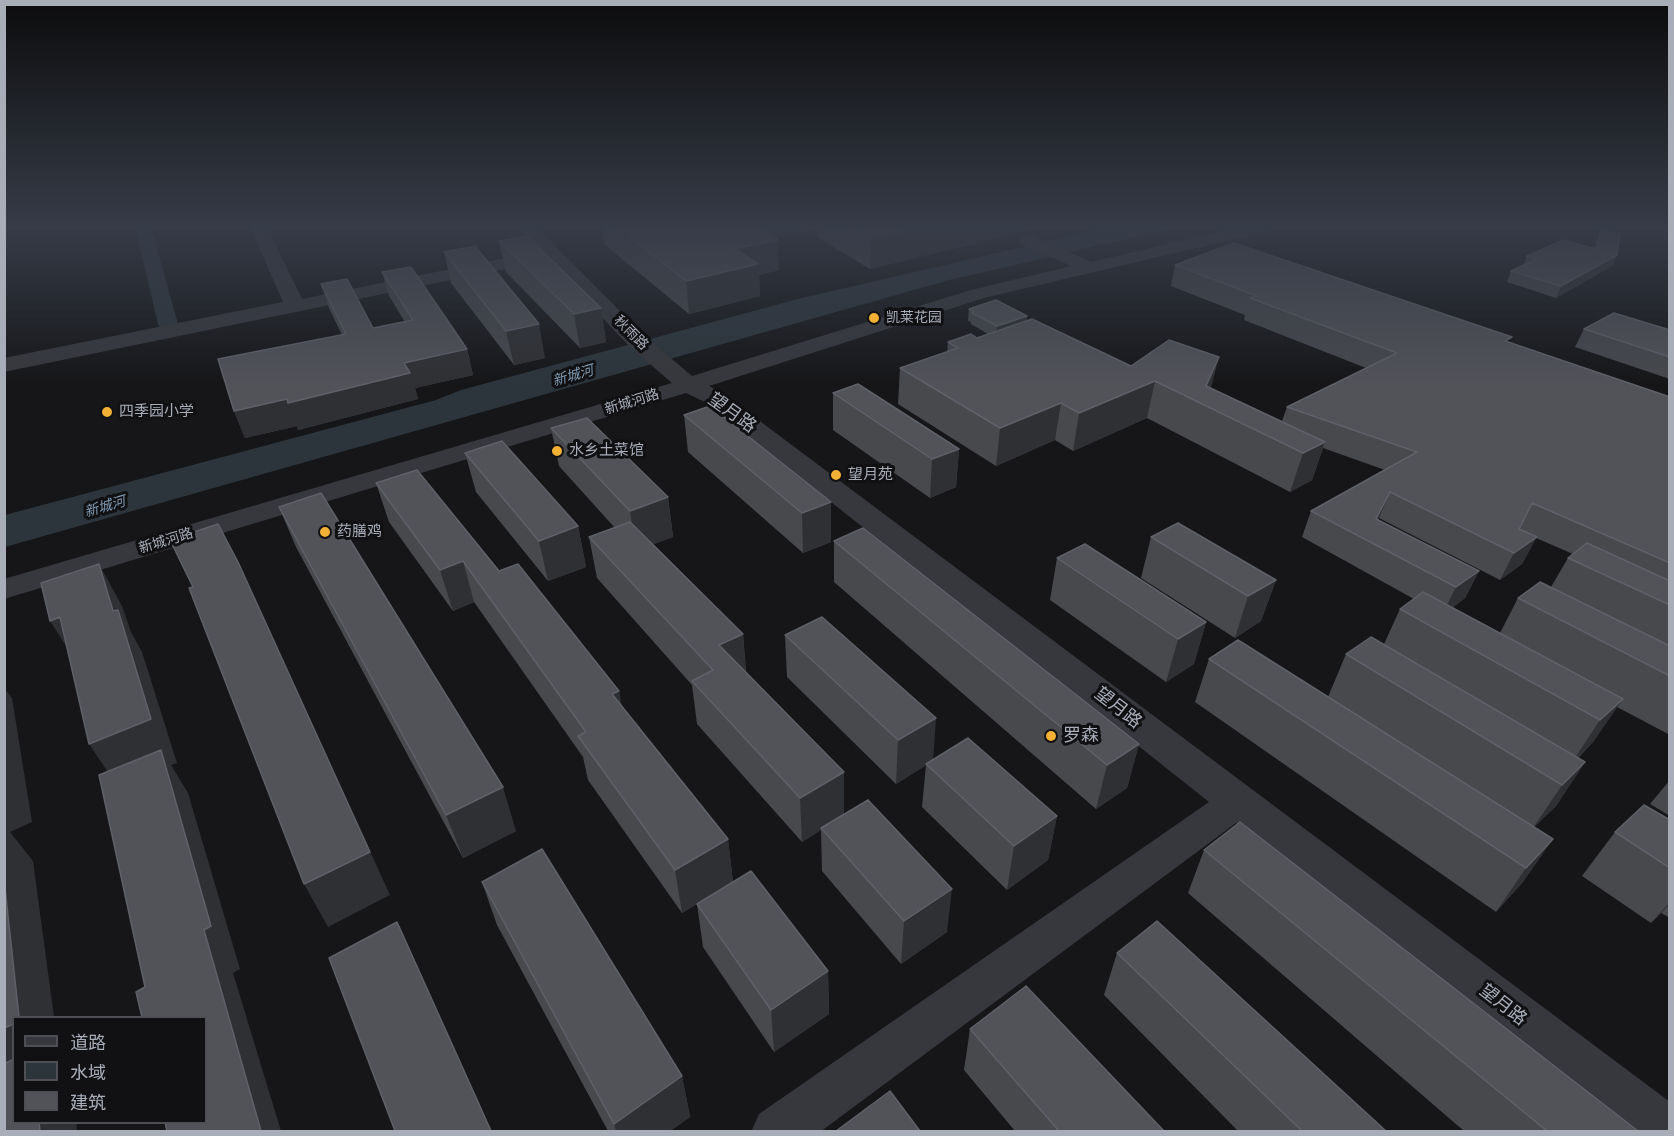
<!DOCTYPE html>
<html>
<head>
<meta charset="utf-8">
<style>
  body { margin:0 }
  #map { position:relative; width:1674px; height:1136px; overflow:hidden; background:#161618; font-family:"Work Sans","Noto Sans SC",sans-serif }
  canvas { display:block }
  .frame { position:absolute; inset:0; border:6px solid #a8adb8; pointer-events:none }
  .legend { position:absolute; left:12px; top:1016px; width:195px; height:108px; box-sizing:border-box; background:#111113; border:2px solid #4d4f55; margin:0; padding:8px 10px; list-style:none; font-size:18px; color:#a8adb8 }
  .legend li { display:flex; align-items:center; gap:12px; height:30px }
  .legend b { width:30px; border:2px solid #4d4f55 }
</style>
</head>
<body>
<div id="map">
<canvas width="1674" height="1136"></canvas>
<div class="frame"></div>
<ul class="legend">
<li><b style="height:8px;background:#37383d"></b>道路</li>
<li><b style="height:16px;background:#2c353c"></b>水域</li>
<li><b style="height:16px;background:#525359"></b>建筑</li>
</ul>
</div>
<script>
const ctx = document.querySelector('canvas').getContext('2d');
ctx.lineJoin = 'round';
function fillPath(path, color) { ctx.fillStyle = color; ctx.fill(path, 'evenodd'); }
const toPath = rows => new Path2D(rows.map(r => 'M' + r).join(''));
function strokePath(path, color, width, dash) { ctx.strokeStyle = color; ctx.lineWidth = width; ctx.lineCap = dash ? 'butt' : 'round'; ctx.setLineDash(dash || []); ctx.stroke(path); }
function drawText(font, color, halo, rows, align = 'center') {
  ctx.font = font + ' "Work Sans","Noto Sans SC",sans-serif'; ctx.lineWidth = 6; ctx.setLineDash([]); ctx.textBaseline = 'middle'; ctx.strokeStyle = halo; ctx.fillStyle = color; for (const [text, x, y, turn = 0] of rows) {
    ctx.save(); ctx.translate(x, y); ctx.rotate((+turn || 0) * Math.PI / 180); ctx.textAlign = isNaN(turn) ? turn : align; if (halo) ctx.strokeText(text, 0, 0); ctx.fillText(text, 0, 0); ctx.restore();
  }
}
fillPath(toPath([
  [135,227,151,227,178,324,159,328],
  [1109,227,1181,227,949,280,5,547,5,515,436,400,461,390,798,299]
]), '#2c353c');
fillPath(toPath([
  [250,227,267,227,302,299,540,251,518,227,536,227,645,336,692,376,971,290,1071,266,1022,244,1019,240,1022,236,1034,236,1091,262,1239,227,1270,227,1268,231,984,298,709,386,721,392,1670,1102,1670,1132,1625,1132,1236,823,820,1132,751,1132,759,1114,1209,802,705,402,686,393,4,599,4,579,672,383,629,346,548,260,4,372,4,358,283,302,250,227]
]), '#37383d');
fillPath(toPath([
  [602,227,1043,227,870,269,817,237,817,229,776,238,779,270,759,275,760,296,689,314,604,244],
  [1601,230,1617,255,1612,266,1556,298,1507,282,1511,271,1523,266,1527,256,1594,248,1596,241],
  [499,241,601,308,606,342,580,348,506,272],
  [444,252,545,358,514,365,451,283],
  [1175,265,1510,342,1670,397,1670,735,1617,707,1593,742,1578,758,1585,762,1556,806,1534,827,1553,839,1522,883,1496,912,1195,702,1209,659,1328,697,1346,654,1384,644,1400,609,1414,599,1302,537,1311,511,1385,470,1323,448,1312,480,1290,492,1147,418,1073,451,1055,440,996,466,898,404,900,368,947,352,948,342,977,338,988,334,971,324,971,322,968,321,969,309,1027,316,1027,321,1131,366,1211,388,1282,421,1287,407,1366,368,1244,320,1245,315,1171,286],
  [1379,518,1500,580,1522,564,1536,538,1573,554,1568,558,1551,587,1518,598,1500,633,1452,608,1465,598,1479,571,1379,520],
  [382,272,467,349,473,375,415,388,418,399,298,430,297,426,245,438,234,411,342,335,329,308,321,284,373,328,405,322,389,296],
  [1584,329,1670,330,1670,379,1575,347],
  [833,393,959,449,956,487,930,498,833,430],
  [710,406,831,542,803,553,688,452,684,415],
  [551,428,668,497,673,537,653,544,743,634,746,672,844,814,947,932,901,964,822,871,821,830,802,842,697,724,692,685,597,578,589,537,615,528,559,466],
  [465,453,578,526,586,567,548,581,476,492],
  [376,483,499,571,622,706,728,839,733,882,828,971,829,1014,774,1052,703,947,697,904,682,913,588,780,583,757,474,602,453,611,389,522],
  [279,507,516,831,463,858,296,547],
  [1151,537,1276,580,1261,621,1235,638,1141,578],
  [834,541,1139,744,1127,788,1096,809,834,582],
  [1057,558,1206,622,1194,664,1166,682,1050,600],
  [785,635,933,760,1057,816,1048,860,1007,890,922,807,926,765,896,784,787,677],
  [1670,780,1670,816,1650,804],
  [1670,820,1670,918,1661,913,1651,923,1582,876,1615,832],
  [1204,850,1638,1131,1464,1131,1188,893],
  [482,882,682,1076,690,1117,670,1131,608,1131,497,925],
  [1117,953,1386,1131,1238,1131,1104,995],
  [970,1029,1164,1131,1015,1131,964,1070]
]), '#47494d');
fillPath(toPath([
  [741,227,817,227,817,229,742,245],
  [919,227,1043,227,870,269,871,238],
  [778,240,779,270,759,275,760,296,689,314,686,281,735,249],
  [1617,255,1612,266,1556,298,1561,286],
  [601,308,606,342,580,348,574,314],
  [1027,316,1026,327,996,338,997,326],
  [539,324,545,358,514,365,506,331],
  [467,349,473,375,415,388,418,399,298,430,297,426,245,438,234,411,404,363],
  [1219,357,1210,392,1206,386],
  [1155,381,1147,418,1073,451,1079,413],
  [1061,403,1055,440,996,466,1000,428],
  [1325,442,1312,480,1290,492,1303,453],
  [959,449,956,487,930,498,932,459],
  [1390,492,1379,518,1368,541,1376,519],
  [668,497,673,537,636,551,630,511],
  [831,502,831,542,803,553,802,513],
  [578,526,586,567,548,581,539,541],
  [1537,537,1522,564,1500,580,1514,553],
  [463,561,474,602,453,611,440,570],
  [238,562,390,895,328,927,304,884],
  [99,564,122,606,131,632,142,652,177,763,171,765,188,793,240,969,233,973,281,1131,261,1131,204,930,118,787,89,744,113,611],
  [1479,571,1465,598,1442,615,1456,587],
  [1276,580,1261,621,1235,638,1248,596],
  [60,617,77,663,50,621],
  [1206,622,1194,664,1166,682,1178,639],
  [743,634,746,677,719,645],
  [4,688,12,698,32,822,10,832,33,861,54,1017,19,1017,4,879],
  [619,691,627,734,612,694],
  [1623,699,1593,742,1571,764,1600,720],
  [936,718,933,761,896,784,898,740],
  [1139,744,1127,788,1096,809,1107,765],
  [1585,762,1556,806,1533,828,1562,785],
  [844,772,844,815,821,828,821,830,802,842,800,798],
  [503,787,516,831,463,858,446,815],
  [1057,816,1048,860,1007,890,1014,846],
  [728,839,733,882,682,913,675,870],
  [1553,839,1522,883,1496,912,1526,868],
  [952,889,947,932,901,964,904,921],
  [1670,902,1670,904,1651,923],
  [397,922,417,965,492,1131,491,1131],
  [828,971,829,1014,774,1052,771,1010],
  [14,1024,14,1086,4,1091,4,1028],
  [682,1076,690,1117,670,1131,616,1131,614,1124],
  [39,1122,76,1122,77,1131,40,1131]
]), '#2f3033');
const building = toPath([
  [616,227,758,227,778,240,735,249,758,264,686,281,616,227],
  [852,227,919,227,871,238,852,227],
  [1601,230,1620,234,1617,255,1561,286,1511,271,1537,259,1527,256,1563,240,1597,249,1601,230],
  [527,236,601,308,574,314,499,241,527,236],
  [1234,243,1512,337,1505,341,1670,397,1670,563,1532,503,1519,529,1537,537,1514,553,1390,492,1376,519,1479,571,1456,587,1311,511,1417,452,1287,407,1397,353,1250,298,1257,296,1175,265,1234,243],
  [475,246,539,324,506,331,444,252,475,246],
  [411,267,467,349,404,363,410,373,288,403,287,399,234,411,218,359,346,334,321,284,347,279,373,328,413,320,382,272,411,267],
  [996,300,1027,316,997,326,972,313,974,312,969,309,996,300],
  [1614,313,1670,330,1670,357,1584,329,1614,313],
  [1032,319,1131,366,1169,340,1219,357,1206,386,1325,442,1303,453,1155,381,1079,413,1061,403,1000,428,900,368,958,348,948,342,971,334,977,338,1032,319],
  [858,384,959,449,932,459,833,393,858,384],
  [710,406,831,502,802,513,684,415,710,406],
  [587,418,668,497,630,511,551,428,587,418],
  [502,441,578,526,539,541,465,453,502,441],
  [417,470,499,571,518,564,619,691,612,694,728,839,675,870,578,736,586,732,463,561,440,570,376,483,417,470],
  [321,493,503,787,446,815,279,507,321,493],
  [630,522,743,634,719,645,844,772,800,798,692,681,713,670,589,537,630,522],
  [1178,523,1276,580,1248,596,1151,537,1178,523],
  [218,524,238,562,370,852,304,884,189,588,193,587,170,540,218,524],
  [863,528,1139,744,1107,765,834,541,863,528],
  [1587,543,1670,581,1670,605,1568,558,1587,543],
  [1085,544,1206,622,1178,639,1057,558,1085,544],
  [99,564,113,611,118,610,151,719,89,744,60,617,50,621,41,583,99,564],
  [1540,582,1670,646,1670,676,1518,598,1540,582],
  [1423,592,1623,699,1600,720,1400,609,1423,592],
  [822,617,936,718,898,740,785,635,822,617],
  [1371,637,1585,762,1562,785,1346,654,1371,637],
  [1238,640,1553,839,1526,868,1209,659,1238,640],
  [968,738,1057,816,1014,846,926,764,968,738],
  [161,750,211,926,204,930,261,1131,167,1131,165,1122,206,1122,206,1017,142,1017,136,992,145,987,99,775,161,750],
  [868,800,952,889,904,921,821,828,868,800],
  [1644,805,1670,820,1670,868,1615,832,1644,805],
  [1240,822,1638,1131,1547,1131,1204,850,1240,822],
  [542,849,682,1076,614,1124,482,882,542,849],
  [751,871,828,971,771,1010,697,904,751,871],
  [4,879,19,1017,14,1017,14,1024,4,1028,4,879],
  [1157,921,1386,1131,1302,1131,1117,953,1157,921],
  [397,922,491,1131,395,1131,329,958,397,922],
  [1026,986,1164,1131,1059,1131,970,1029,1026,986],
  [14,1059,14,1122,39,1122,40,1131,4,1131,4,1064,14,1059],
  [890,1091,920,1131,836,1131,890,1091]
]);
fillPath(building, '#525359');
strokePath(building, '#5f6168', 1.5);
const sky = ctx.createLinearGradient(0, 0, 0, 386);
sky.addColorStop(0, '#0c0c0d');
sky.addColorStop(0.59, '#363c48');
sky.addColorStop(1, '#363c4800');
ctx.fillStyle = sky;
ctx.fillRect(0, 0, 1674, 386);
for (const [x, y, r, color] of [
  [874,318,6,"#f2b134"],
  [107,412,6,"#f2b134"],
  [557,451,6,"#f2b134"],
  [836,475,6,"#f2b134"],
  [325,532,6,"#f2b134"],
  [1051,736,6,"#f2b134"]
]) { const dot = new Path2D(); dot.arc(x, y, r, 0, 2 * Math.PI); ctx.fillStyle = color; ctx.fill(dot); strokePath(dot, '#111113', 2); }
drawText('14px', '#a8adb8', '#111113', [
  ["凯莱花园",886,318]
], 'left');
drawText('14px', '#a8adb8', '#111113', [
  ["秋雨路",631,333,45],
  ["新城河路",632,402,-17],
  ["新城河路",166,541,-17]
]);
drawText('italic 14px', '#7f9bb3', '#111113', [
  ["新城河",573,376,-16],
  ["新城河",105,507,-16]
]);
drawText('15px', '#a8adb8', '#111113', [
  ["四季园小学",119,412],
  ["水乡土菜馆",569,451],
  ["望月苑",848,475],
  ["药膳鸡",337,532]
], 'left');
drawText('18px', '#a8adb8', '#111113', [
  ["望月路",732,413,36],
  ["望月路",1118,708,38],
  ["望月路",1503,1005,38]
]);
drawText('18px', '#a8adb8', '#111113', [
  ["罗森",1063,736]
], 'left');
</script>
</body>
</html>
